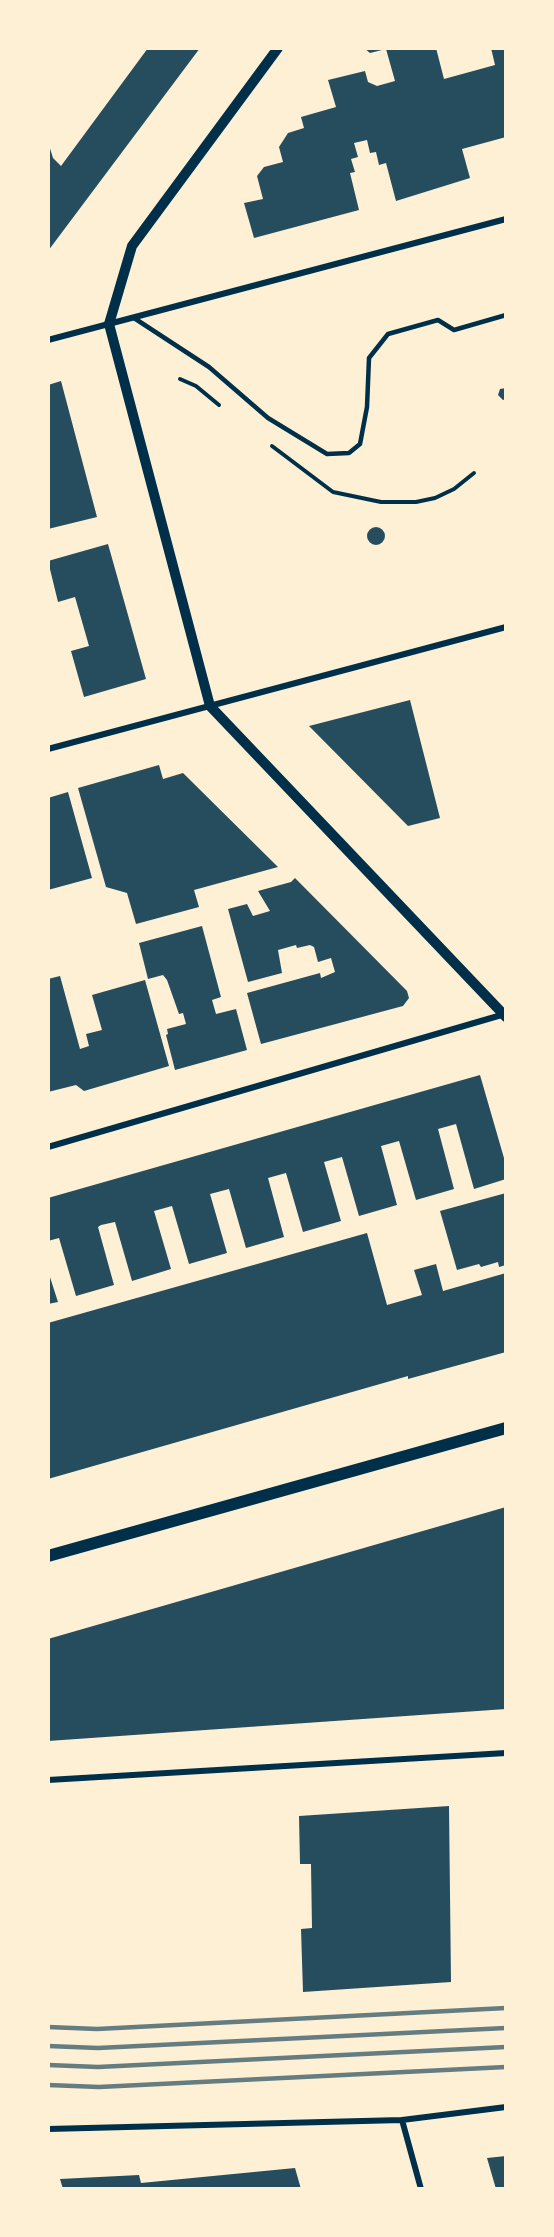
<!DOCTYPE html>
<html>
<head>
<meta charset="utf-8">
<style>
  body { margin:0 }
  #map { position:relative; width:554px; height:2237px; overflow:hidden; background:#fdf0d5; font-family:Montserrat,sans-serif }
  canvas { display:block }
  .frame { position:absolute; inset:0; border:50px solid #fdf0d5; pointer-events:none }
</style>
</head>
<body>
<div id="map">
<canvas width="554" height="2237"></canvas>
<div class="frame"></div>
</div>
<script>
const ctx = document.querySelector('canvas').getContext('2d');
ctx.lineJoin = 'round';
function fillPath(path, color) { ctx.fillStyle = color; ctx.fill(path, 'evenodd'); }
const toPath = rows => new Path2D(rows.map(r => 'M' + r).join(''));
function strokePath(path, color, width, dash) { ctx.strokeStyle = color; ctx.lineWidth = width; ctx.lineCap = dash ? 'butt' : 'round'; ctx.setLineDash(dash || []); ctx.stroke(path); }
fillPath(toPath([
  [148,48,200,48,48,251,48,142,53,158,61,166],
  [364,48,436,48,444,79,495,65,491,48,506,48,506,137,462,149,470,178,396,201,386,163,379,165,376,152,370,153,367,140,354,143,358,157,351,159,355,172,350,173,359,210,254,238,244,203,263,199,257,176,264,167,283,162,279,147,288,133,304,128,301,117,336,107,328,80,365,71,368,82,377,86,395,81,386,49,370,53],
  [61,381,97,517,48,529,48,385],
  [506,388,506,399,503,400,498,395,500,389],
  '367 536a9 9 0 1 1 18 0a9 9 0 1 1-18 0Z',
  [108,544,146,679,84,697,71,651,89,646,75,597,58,602,48,561],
  [410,700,440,818,408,826,309,726],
  [159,765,163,779,183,773,278,867,194,890,199,907,136,924,127,893,106,887,78,788],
  [68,792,92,878,48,890,48,798],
  [295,878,407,991,409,998,403,1006,261,1044,247,993,320,973,321,978,335,972,331,958,318,962,314,947,310,945,297,948,296,945,278,950,282,973,248,982,228,909,247,904,253,916,270,911,258,891,291,882],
  [202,926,221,997,212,1000,216,1014,236,1009,247,1050,175,1070,166,1035,168,1034,167,1029,186,1024,183,1013,179,1014,167,980,163,975,148,979,139,943],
  [60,976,80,1049,89,1046,86,1034,102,1030,92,995,145,980,169,1066,84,1091,76,1085,48,1092,48,979],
  [480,1075,506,1165,506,1179,474,1189,456,1124,438,1129,454,1189,416,1200,399,1141,381,1146,397,1205,359,1216,342,1157,324,1162,341,1221,303,1232,286,1173,268,1178,284,1237,246,1248,229,1189,210,1194,227,1253,189,1264,172,1206,154,1211,171,1269,132,1281,115,1222,101,1225,98,1227,114,1285,76,1296,59,1238,48,1241,48,1198],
  [506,1193,506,1265,499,1267,498,1262,481,1267,479,1264,457,1270,440,1211],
  [367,1233,387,1305,422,1295,414,1270,436,1264,443,1291,506,1273,506,1352,408,1379,408,1376,48,1479,48,1323],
  [48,1271,58,1302,48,1304],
  [506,1507,506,1709,48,1741,48,1639],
  [449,1806,451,1982,303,1992,301,1929,312,1928,311,1864,300,1864,299,1816],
  [506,2156,506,2189,496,2189,487,2158],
  [295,2168,301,2189,63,2189,60,2179,139,2175,141,2183]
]), '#264d5e');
strokePath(toPath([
  [180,379,196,386,219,405],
  [272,446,333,492,381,502,416,502,435,498,454,489,474,473]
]), '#003049', 4);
strokePath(toPath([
  [134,318,209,367,268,418,327,454,349,453,360,444,367,407,369,358,388,334,438,320,454,330,506,315]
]), '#003049', 4.5);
strokePath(toPath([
  [48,340,506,219],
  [48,749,506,627],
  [48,1147,505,1014],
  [48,1780,506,1753],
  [402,2120,421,2189],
  [48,2129,402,2120,506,2107]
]), '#003049', 6);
strokePath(toPath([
  [278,48,132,246,109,324,210,706,506,1017]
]), '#003049', 10);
strokePath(toPath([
  [48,1556,506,1428]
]), '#003049', 12);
strokePath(toPath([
  [48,2027,97,2029,506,2008],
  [48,2046,98,2048,506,2028],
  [48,2065,98,2067,506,2047],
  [48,2085,99,2087,506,2067]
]), '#657d81', 4.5);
</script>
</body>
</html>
